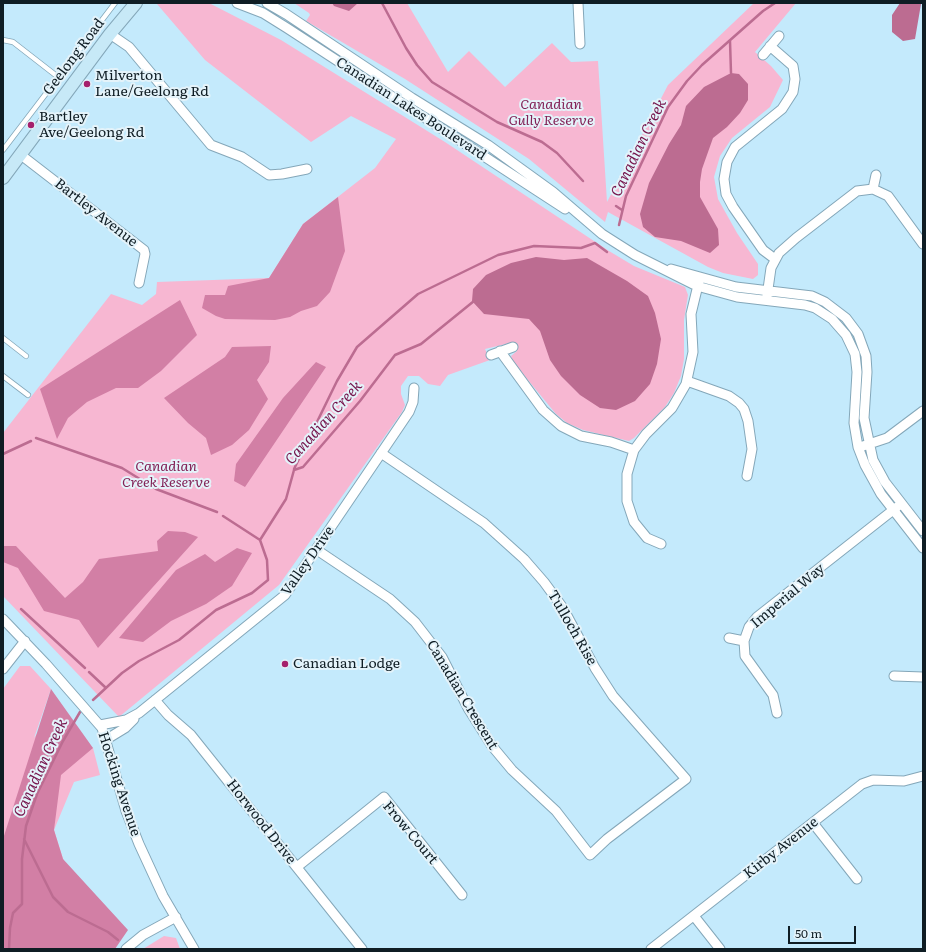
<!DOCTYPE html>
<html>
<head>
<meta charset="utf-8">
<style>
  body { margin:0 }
  #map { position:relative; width:926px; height:952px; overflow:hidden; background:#c4eafc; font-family:Literata,serif }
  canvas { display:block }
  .frame { position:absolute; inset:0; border:4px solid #0f1d24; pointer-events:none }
  .scale { position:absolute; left:788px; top:926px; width:68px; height:18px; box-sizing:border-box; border:2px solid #0f1d24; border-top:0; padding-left:5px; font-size:12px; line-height:14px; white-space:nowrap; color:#0f1d24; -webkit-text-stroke:3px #e4f3fa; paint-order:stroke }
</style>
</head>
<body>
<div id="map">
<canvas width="926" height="952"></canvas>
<div class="frame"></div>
<div class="scale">50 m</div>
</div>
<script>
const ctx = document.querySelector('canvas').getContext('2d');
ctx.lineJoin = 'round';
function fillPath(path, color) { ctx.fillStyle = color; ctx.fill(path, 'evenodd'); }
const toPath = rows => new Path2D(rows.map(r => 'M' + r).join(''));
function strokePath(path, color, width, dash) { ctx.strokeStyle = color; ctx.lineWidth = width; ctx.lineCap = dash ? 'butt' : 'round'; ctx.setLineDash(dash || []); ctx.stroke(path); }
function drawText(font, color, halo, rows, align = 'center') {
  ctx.font = font + ' Literata,serif'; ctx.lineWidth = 4; ctx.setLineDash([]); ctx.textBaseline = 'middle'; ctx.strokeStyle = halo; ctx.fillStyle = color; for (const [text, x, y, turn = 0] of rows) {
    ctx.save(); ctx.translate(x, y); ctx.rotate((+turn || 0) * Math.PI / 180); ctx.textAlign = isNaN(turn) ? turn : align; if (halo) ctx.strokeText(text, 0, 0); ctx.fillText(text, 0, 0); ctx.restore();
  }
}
fillPath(toPath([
  [158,3,209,3,281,40,445,142,609,251,634,266,685,287,688,295,684,320,684,359,681,376,674,393,665,407,634,438,629,441,583,430,567,423,556,414,513,362,511,356,517,351,514,342,485,349,490,360,448,375,440,386,428,384,419,376,408,376,401,386,401,394,405,405,402,412,279,585,119,717,3,596,3,433,111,294,142,305,156,294,157,282,269,278,303,224,375,168,396,139,351,116,311,142,205,60,157,4],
  [294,3,407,3,448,72,469,51,505,87,552,43,571,62,598,61,607,202,668,85,754,3,796,3,755,52,771,66,783,80,770,107,732,138,720,156,714,177,718,199,737,233,758,264,758,275,753,279,723,273,708,267,608,212,605,222,529,159,405,79,306,21,310,15,309,13],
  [20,666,30,666,51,689,34,738,53,710,93,748,100,775,74,782,54,830,66,868,115,949,3,949,3,689],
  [164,936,176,938,180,949,143,949]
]), '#f7b7d2');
fillPath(toPath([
  [338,197,345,251,330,292,317,306,301,311,290,317,275,320,225,319,216,316,202,308,205,295,225,295,228,286,269,278,303,224],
  [180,300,197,335,161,371,138,388,116,388,87,402,68,418,57,439,40,389],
  [271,346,269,362,257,380,268,399,249,430,232,445,211,455,206,438,188,423,164,398,225,357,232,347],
  [316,362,326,367,245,487,234,481,236,464,283,398],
  [168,531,185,532,198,537,98,648,79,620,44,611,18,568,3,562,3,546,16,546,65,598,83,582,99,559,158,551,157,541],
  [237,548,252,553,232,586,206,604,171,621,143,642,119,638,176,570,205,554,215,562],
  [51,689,93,748,61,775,54,830,63,859,128,930,115,949,3,949,3,839]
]), '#d27fa5');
fillPath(toPath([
  [332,3,358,3,349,11,334,6],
  [900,3,921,4,915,39,903,41,892,32,892,15],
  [731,73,739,74,748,84,748,100,740,113,727,127,713,138,702,169,700,182,700,197,718,229,719,245,710,253,681,241,655,237,643,227,640,214,649,183,669,144,681,125,686,106,704,87],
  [536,257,564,260,587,258,627,281,648,296,655,313,661,339,657,364,650,384,635,401,616,410,600,408,580,395,561,376,550,360,540,331,529,319,484,314,472,301,473,289,486,275,511,263]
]), '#bc6c91');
strokePath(toPath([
  [382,3,406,48,417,65,432,82,497,122,542,142,557,153,583,181],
  [730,41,731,73],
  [616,206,622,210],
  [619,225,626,196,668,107,687,81,702,65,763,11,775,3],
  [36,438,122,468,156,489,217,512],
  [3,454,31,441],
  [294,469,337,381,357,347,418,294,498,255,534,246,581,248,595,243,607,252],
  [223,516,260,540],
  [21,609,85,668],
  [89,672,106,688],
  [93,700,122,673,139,661,179,640,216,610,252,593,268,580,267,560,260,540,286,499,294,470,303,467,360,401,395,355,421,344,474,301],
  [24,839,53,897,68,912,108,932,118,940],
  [9,949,10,928,13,913,22,904,22,859,26,826,37,794,63,741,80,712]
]), '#bc6c91', 2.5);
const service = toPath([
  [3,40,13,42,58,77],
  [3,150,115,3],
  [3,338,26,356],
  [3,376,28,395]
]);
const minor = toPath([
  [237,3,263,13,287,28,565,209],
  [267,3,286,14,412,98,488,145,553,192,602,234,635,255,697,286,737,297,805,305,815,308,832,319,846,335,855,354,857,372,854,423,858,447,865,465,881,494,923,548],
  [578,3,580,44],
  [110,34,129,47,211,145,242,157,269,175,282,174,307,169],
  [770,46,793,66,795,79,793,92,782,109,735,147,727,162,724,179,726,194,733,207,763,250,775,259],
  [763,55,779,36],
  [21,155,144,250,145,254,139,283],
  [873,189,876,175],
  [671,269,736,287,812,296,825,302,846,318,858,334,866,356,867,372,864,418,873,460,885,482,923,531],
  [767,296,771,268,779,253,796,238,857,191,873,189,888,196,923,244],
  [500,351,543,410,561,426,581,436,611,442,634,450],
  [491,355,513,347],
  [687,381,729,396,739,403,744,409,748,421,752,449,747,476],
  [863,446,887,438,923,411],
  [661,544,647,538,634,522,627,501,627,474,634,450,646,434,672,408,686,384,693,352,691,314,699,281],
  [317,550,390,599,415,622,442,657,468,708,492,746,512,770,556,811,590,855,607,839,686,779,613,696,595,668,563,608,544,582,524,559,484,523,381,453],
  [3,619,46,664,102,728,126,811,139,844,163,896,194,949],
  [729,638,744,641],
  [3,669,25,641],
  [894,676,923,677],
  [155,700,168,715,191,735,362,949],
  [777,713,773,695,745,656,744,641,749,627,757,617,897,507],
  [100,725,126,720,139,713,285,595,409,412,413,402,414,388],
  [107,739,125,728,134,719],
  [813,823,857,879],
  [297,867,384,797,462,895],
  [694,916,720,949],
  [126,949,143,935,176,917],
  [651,949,862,784,873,780,904,781,923,776]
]);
const secondary = toPath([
  [3,178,110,34,136,3]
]);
strokePath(service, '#84a7b9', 6);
strokePath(minor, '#84a7b9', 11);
strokePath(secondary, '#84a7b9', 14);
strokePath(service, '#fff', 4.5);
strokePath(minor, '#fff', 9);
strokePath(secondary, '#c7e9f7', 12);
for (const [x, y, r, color] of [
  [87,84,4,"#a5206c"],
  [31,125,4,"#a5206c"],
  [285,664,4,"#a5206c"]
]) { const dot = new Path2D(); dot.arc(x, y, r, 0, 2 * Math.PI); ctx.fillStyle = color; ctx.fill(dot); strokePath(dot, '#e4f3fa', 1.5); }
drawText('14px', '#0f1d24', '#e4f3fa', [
  ["Geelong Road",74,57,-53],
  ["Canadian Lakes Boulevard",411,109,33],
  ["Bartley Avenue",96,213,38],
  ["Valley Drive",308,561,-55],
  ["Imperial Way",788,596,-40],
  ["Tulloch Rise",572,628,60],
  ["Canadian Crescent",462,695,59],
  ["Hocking Avenue",119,784,72],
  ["Horwood Drive",261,822,52],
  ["Frow Court",410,833,50],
  ["Kirby Avenue",781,848,-38]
]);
drawText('14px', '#0f1d24', '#e4f3fa', [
  ["Milverton",95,76],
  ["Lane/Geelong Rd",95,92],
  ["Bartley",39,117],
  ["Ave/Geelong Rd",39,133],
  ["Canadian Lodge",293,664]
], 'left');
drawText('italic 14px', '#832257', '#e4f3fa', [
  ["Canadian",551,105],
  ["Gully Reserve",551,121],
  ["Canadian",166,467],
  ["Creek Reserve",166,483]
]);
drawText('italic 15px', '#75134b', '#e4f3fa', [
  ["Canadian Creek",639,148,-64],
  ["Canadian Creek",324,423,-48],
  ["Canadian Creek",41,768,-65]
]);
</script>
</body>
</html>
